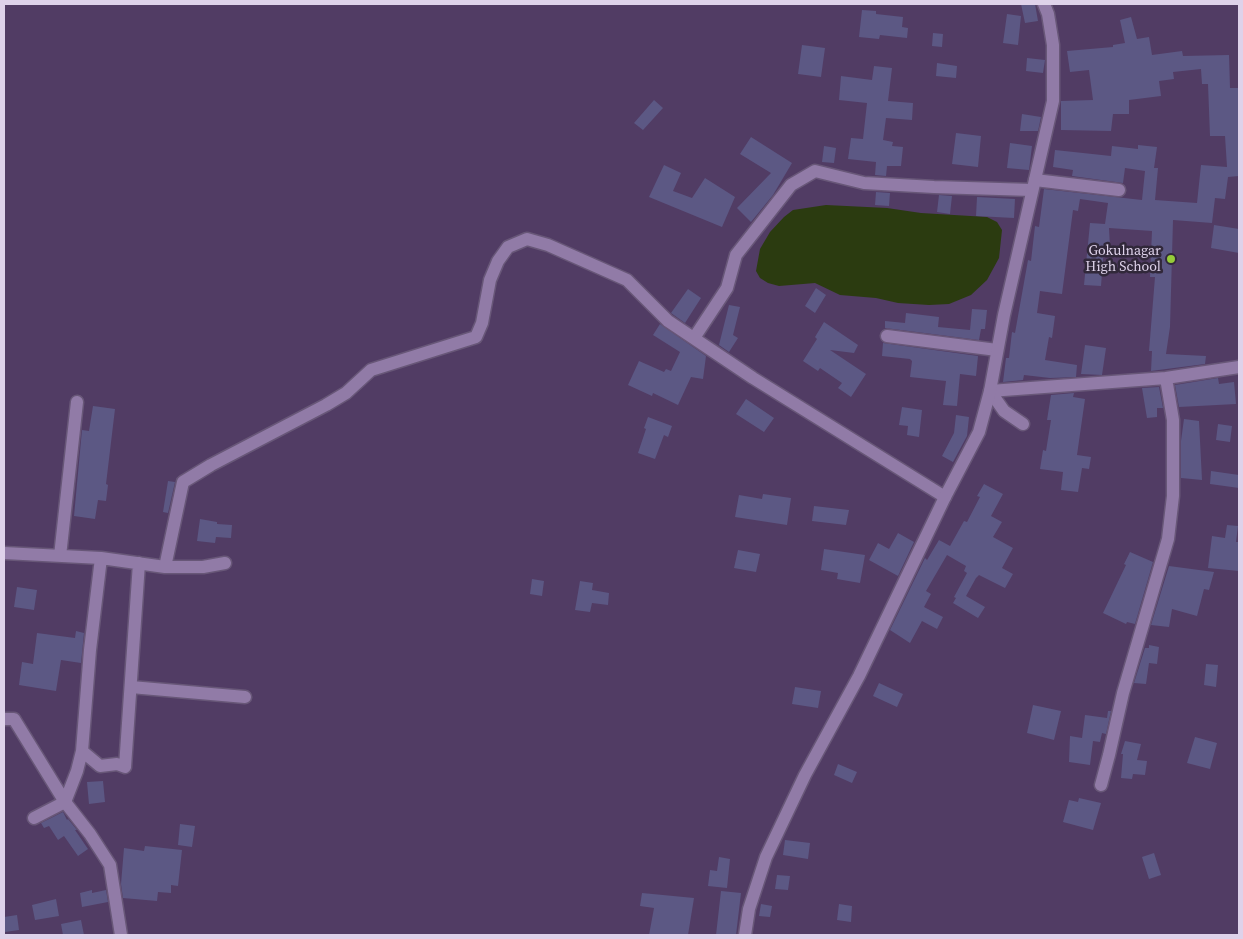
<!DOCTYPE html>
<html>
<head>
<meta charset="utf-8">
<style>
  body { margin:0 }
  #map { position:relative; width:1243px; height:939px; overflow:hidden; background:#513c64; font-family:"Source Serif 4",serif }
  canvas { display:block }
  .frame { position:absolute; inset:0; border:5px solid #ded2ea; pointer-events:none }
</style>
</head>
<body>
<div id="map">
<canvas width="1243" height="939"></canvas>
<div class="frame"></div>
</div>
<script>
const ctx = document.querySelector('canvas').getContext('2d');
ctx.lineJoin = 'round';
function fillPath(path, color) { ctx.fillStyle = color; ctx.fill(path, 'evenodd'); }
const toPath = rows => new Path2D(rows.map(r => 'M' + r).join(''));
function strokePath(path, color, width, dash) { ctx.strokeStyle = color; ctx.lineWidth = width; ctx.lineCap = dash ? 'butt' : 'round'; ctx.setLineDash(dash || []); ctx.stroke(path); }
function drawText(font, color, halo, rows, align = 'center') {
  ctx.font = font + ' "Source Serif 4",serif'; ctx.lineWidth = 5; ctx.setLineDash([]); ctx.textBaseline = 'middle'; ctx.strokeStyle = halo; ctx.fillStyle = color; for (const [text, x, y, turn = 0] of rows) {
    ctx.save(); ctx.translate(x, y); ctx.rotate((+turn || 0) * Math.PI / 180); ctx.textAlign = isNaN(turn) ? turn : align; if (halo) ctx.strokeText(text, 0, 0); ctx.fillText(text, 0, 0); ctx.restore();
  }
}
fillPath(toPath([
  [826,205,887,208,921,213,987,217,997,222,1002,230,999,258,987,280,971,295,949,304,929,305,898,303,876,298,840,295,815,283,779,286,768,283,760,278,756,271,760,249,770,232,784,217,793,210]
]), '#2b3b10');
fillPath(toPath([
  [1021,4,1035,4,1038,21,1025,23],
  [862,10,876,11,876,14,903,17,902,27,908,28,907,38,880,35,879,39,859,37],
  [1007,14,1021,16,1018,45,1003,43],
  [1131,17,1137,39,1149,37,1152,55,1182,51,1183,56,1229,55,1230,88,1239,88,1239,176,1228,177,1225,199,1215,198,1212,223,1173,220,1170,327,1166,354,1206,356,1205,364,1151,371,1152,351,1149,351,1155,277,1150,277,1152,231,1109,228,1110,247,1104,247,1101,286,1084,285,1090,223,1105,224,1108,203,1080,199,1078,211,1073,210,1062,294,1040,291,1037,313,1055,316,1052,338,1049,337,1045,360,1077,365,1076,377,1050,378,1024,375,1023,380,1003,382,1006,358,1009,358,1012,332,1015,333,1028,260,1031,261,1035,226,1039,227,1044,189,1142,200,1145,171,1125,168,1123,183,1072,176,1073,170,1053,167,1055,150,1111,156,1112,146,1138,149,1138,145,1157,147,1154,168,1158,168,1155,200,1197,203,1201,165,1227,167,1225,136,1210,136,1208,84,1202,84,1201,69,1173,72,1174,79,1159,81,1161,96,1129,100,1129,114,1113,114,1111,131,1061,130,1061,101,1093,100,1089,70,1070,72,1067,51,1113,47,1113,45,1125,43,1120,20],
  [933,33,943,34,942,47,932,46],
  [802,45,825,48,821,77,798,74],
  [1027,58,1045,60,1043,73,1026,71],
  [937,63,957,66,956,78,936,76],
  [874,66,892,68,888,101,913,103,912,120,886,118,883,140,893,142,892,146,903,147,901,166,887,166,886,176,875,175,876,162,848,159,851,138,863,139,867,103,839,100,841,76,872,80],
  [654,100,663,108,643,130,634,123],
  [1022,114,1041,117,1038,131,1020,131],
  [956,133,981,136,978,167,952,164],
  [751,137,792,163,773,195,751,222,737,208,771,173,740,154],
  [1010,143,1032,146,1029,170,1007,168],
  [824,146,836,148,834,163,822,162],
  [664,165,681,173,673,191,692,198,705,178,735,197,722,227,649,197],
  [876,192,890,193,889,206,875,205],
  [939,195,952,196,950,214,937,212],
  [977,197,1015,199,1014,218,976,216],
  [1214,225,1239,229,1239,253,1211,248],
  [816,288,826,295,815,313,805,306],
  [688,289,701,298,685,323,671,313],
  [729,305,740,307,733,335,738,338,729,352,719,345],
  [972,309,987,310,985,329,981,329,979,340,885,328,885,321,905,323,906,313,939,317,938,327,970,330],
  [824,322,858,345,854,353,830,350,866,374,851,397,838,388,842,383,820,368,818,371,803,361,817,339,815,337],
  [660,324,706,356,703,379,691,377,678,405,653,393,652,396,628,385,639,361,664,372,666,369,671,371,680,352,653,335],
  [883,343,978,356,976,376,960,374,957,406,943,405,946,381,910,377,912,361,910,359,882,356],
  [1085,345,1106,348,1102,375,1081,374],
  [1218,378,1219,384,1234,382,1236,404,1179,407,1175,385],
  [1159,387,1163,408,1157,408,1157,417,1147,418,1142,388],
  [1074,393,1073,397,1085,399,1077,455,1091,457,1089,469,1082,468,1078,492,1061,490,1063,472,1040,469,1043,450,1046,451,1051,420,1047,420,1051,395],
  [746,399,774,418,764,432,736,414],
  [93,406,115,409,106,484,108,485,106,501,98,500,95,519,74,516,82,430,89,431],
  [902,407,922,410,919,437,907,435,908,426,899,425],
  [956,415,969,417,967,436,953,462,942,456,954,433],
  [648,417,672,426,668,437,664,435,655,459,638,453,646,429,644,428],
  [1184,419,1199,421,1202,480,1181,478,1181,441],
  [1218,424,1232,426,1230,442,1216,440],
  [1211,471,1239,475,1239,488,1210,484],
  [168,481,175,482,168,513,163,512],
  [984,484,1003,494,991,516,1002,522,993,537,1013,548,1002,568,1013,574,1005,588,979,575,976,578,966,596,985,607,978,618,953,603,956,598,954,597,967,573,964,571,966,566,947,555,926,591,931,594,924,607,943,617,937,629,922,621,910,643,890,630,925,558,927,560,939,540,950,546,964,521,967,522,980,497,977,496],
  [763,494,791,498,787,525,735,517,739,495,762,499],
  [814,506,849,510,846,525,812,521],
  [200,519,217,522,217,524,232,525,231,538,216,537,215,543,197,541],
  [1227,525,1238,526,1236,542,1239,542,1239,571,1208,568,1212,536,1225,538],
  [898,533,914,542,898,576,869,560,878,543,889,549],
  [824,549,865,555,860,583,837,579,838,573,821,570],
  [738,550,760,554,756,572,734,568],
  [1130,552,1153,562,1135,624,1127,622,1126,624,1103,613,1126,565,1124,564],
  [1169,566,1214,572,1209,590,1204,589,1197,616,1172,609,1169,627,1151,625],
  [532,579,544,581,542,596,530,594],
  [580,581,593,583,592,590,609,593,608,605,592,603,590,612,575,610],
  [17,587,37,590,34,610,14,607],
  [76,631,84,633,81,663,61,660,56,691,19,685,22,662,33,664,37,633,75,638],
  [1149,645,1159,647,1157,664,1149,663,1146,684,1134,683,1145,648,1149,648],
  [1206,664,1218,665,1216,687,1204,685],
  [879,683,903,694,897,707,873,696],
  [795,687,821,691,818,708,792,704],
  [1033,705,1061,711,1054,740,1027,733],
  [1108,711,1111,711,1106,734,1102,733,1100,742,1093,741,1090,765,1069,762,1070,736,1082,738,1085,715,1107,718],
  [1195,737,1217,743,1210,769,1187,763],
  [1125,741,1141,744,1137,760,1147,761,1145,775,1133,774,1132,779,1121,778,1123,754,1121,754],
  [838,764,857,772,852,783,834,775],
  [103,781,105,802,89,804,87,782],
  [1079,798,1101,803,1093,830,1063,822,1069,800,1078,802],
  [63,812,67,820,68,819,77,830,75,830,88,849,78,856,64,836,58,840,49,826,44,828,41,823],
  [180,824,195,826,192,847,178,845],
  [785,840,810,843,808,859,783,855],
  [145,846,182,850,178,886,171,885,171,893,158,892,157,901,123,898,121,884,124,848,144,851],
  [1154,853,1161,875,1149,879,1142,857],
  [719,857,730,859,727,888,708,886,710,870,717,871],
  [777,875,790,876,788,890,775,889],
  [92,890,92,893,106,890,108,902,82,907,80,893],
  [721,891,741,893,736,935,716,935],
  [642,893,694,898,688,935,649,935,654,908,640,906],
  [56,899,59,916,35,920,32,905],
  [761,904,772,906,770,917,759,916],
  [839,904,852,906,851,922,837,920],
  [17,915,19,930,5,932,4,917],
  [81,920,84,935,63,935,61,924]
]), '#5c5884');
const street = toPath([
  [1035,180,1119,190],
  [887,336,997,350],
  [694,338,727,288,736,255,791,185,815,171,864,183,934,187,1032,190],
  [1023,424,1004,411,990,391,1166,378,1239,367],
  [4,553,101,558],
  [60,556,77,402],
  [165,567,183,482,211,465,326,405,346,393,371,370,476,337,482,323,490,280,498,261,508,247,527,239,548,245,627,280,668,321,753,378,945,497],
  [131,687,245,697],
  [4,719,14,719,65,802,90,834,110,865,121,935],
  [82,751,100,766,117,764,125,767,139,563],
  [1101,785,1109,755,1123,693,1168,539,1173,496,1173,420,1166,378],
  [34,818,65,802,77,771,82,751,90,650,101,558,165,567,203,567,225,563]
]);
const secondary = toPath([
  [745,935,749,909,766,857,805,775,859,676,945,497,979,432,990,391,1004,315,1053,101,1053,45,1048,14,1044,4]
]);
strokePath(street, '#685778', 15);
strokePath(secondary, '#685778', 15);
strokePath(street, '#917ba7', 12);
strokePath(secondary, '#917ba7', 12);
for (const [x, y, r, color] of [
  [1171,259,5,"#96cc39"]
]) { const dot = new Path2D(); dot.arc(x, y, r, 0, 2 * Math.PI); ctx.fillStyle = color; ctx.fill(dot); strokePath(dot, '#31283a', 2); }
drawText('14px', '#ded2ea', '#31283a', [
  ["Gokulnagar",1161,251],
  ["High School",1161,267]
], 'right');
</script>
</body>
</html>
